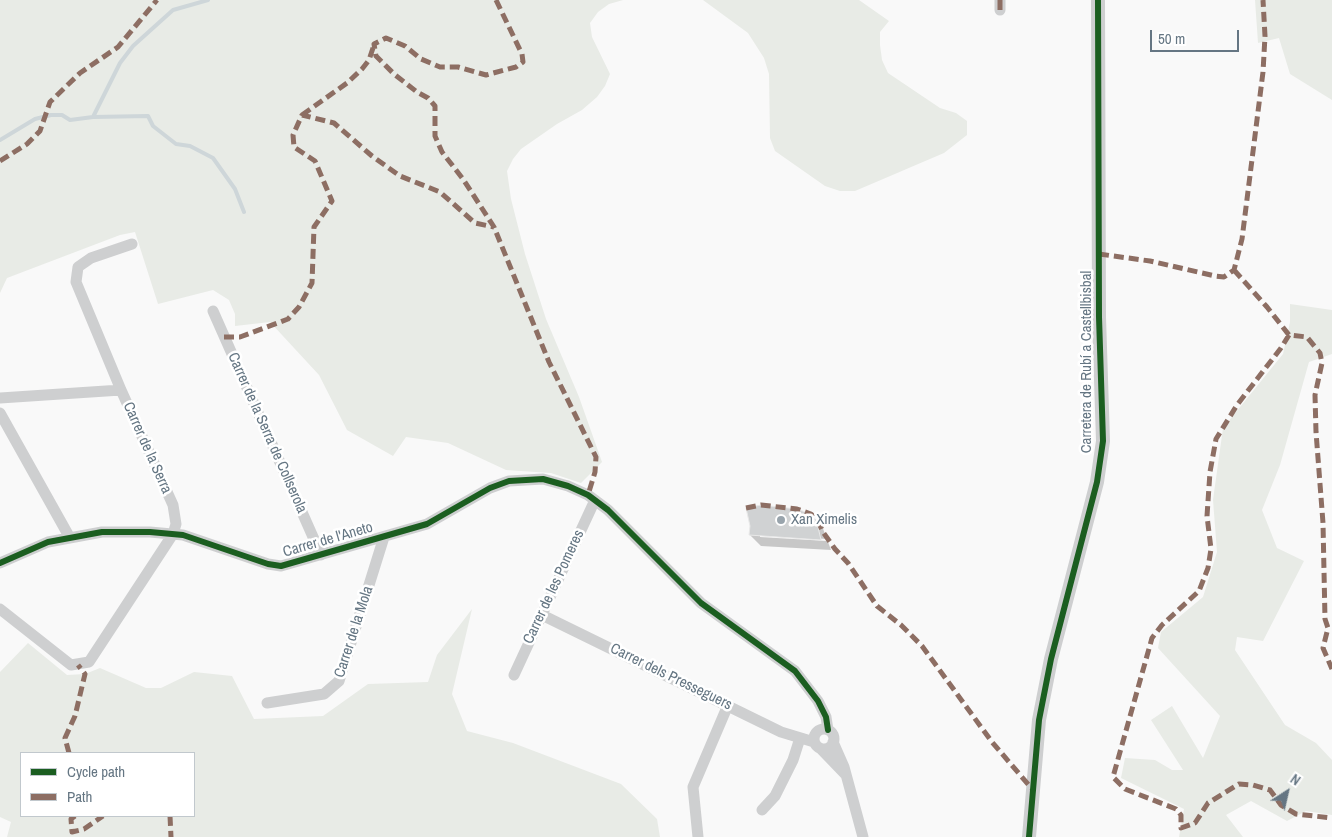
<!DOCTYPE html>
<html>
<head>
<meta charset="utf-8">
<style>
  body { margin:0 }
  #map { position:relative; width:1332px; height:837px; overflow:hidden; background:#f9f9f9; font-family:"Archivo Narrow",sans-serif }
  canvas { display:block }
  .legend { position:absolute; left:20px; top:752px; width:175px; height:65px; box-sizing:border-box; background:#fff; border:1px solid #c1c8cd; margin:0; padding:6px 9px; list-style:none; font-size:15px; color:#657683 }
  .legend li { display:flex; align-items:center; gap:10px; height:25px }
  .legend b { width:25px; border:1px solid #c1c8cd }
  .north { position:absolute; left:1262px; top:767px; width:50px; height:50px; -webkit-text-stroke:4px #fff; paint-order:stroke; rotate:35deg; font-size:14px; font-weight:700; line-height:20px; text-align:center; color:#657683 }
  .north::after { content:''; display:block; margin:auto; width:18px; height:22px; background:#657683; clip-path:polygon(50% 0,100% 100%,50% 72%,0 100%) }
  .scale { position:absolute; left:1150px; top:30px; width:89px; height:22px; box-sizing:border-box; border:2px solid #657683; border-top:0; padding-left:6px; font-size:15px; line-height:18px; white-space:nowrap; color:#657683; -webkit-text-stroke:4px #fff; paint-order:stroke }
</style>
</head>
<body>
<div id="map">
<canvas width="1332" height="837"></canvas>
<ul class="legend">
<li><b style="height:6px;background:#1b5e20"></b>Cycle path</li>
<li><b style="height:6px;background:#8d6e63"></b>Path</li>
</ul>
<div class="north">N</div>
<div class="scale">50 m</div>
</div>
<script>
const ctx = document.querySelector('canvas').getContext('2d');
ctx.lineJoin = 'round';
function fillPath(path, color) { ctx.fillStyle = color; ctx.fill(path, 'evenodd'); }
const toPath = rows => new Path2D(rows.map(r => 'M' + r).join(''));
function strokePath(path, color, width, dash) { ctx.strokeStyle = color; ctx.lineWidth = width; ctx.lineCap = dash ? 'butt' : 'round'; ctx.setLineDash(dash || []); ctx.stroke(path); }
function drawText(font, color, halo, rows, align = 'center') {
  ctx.font = font + ' "Archivo Narrow",sans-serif'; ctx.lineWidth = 5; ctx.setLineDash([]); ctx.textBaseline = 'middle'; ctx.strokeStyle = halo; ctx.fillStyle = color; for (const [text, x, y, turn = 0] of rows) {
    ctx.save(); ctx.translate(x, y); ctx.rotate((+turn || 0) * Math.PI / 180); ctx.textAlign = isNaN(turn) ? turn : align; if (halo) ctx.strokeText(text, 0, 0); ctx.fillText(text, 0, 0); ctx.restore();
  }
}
fillPath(toPath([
  [0,0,623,0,609,4,598,12,590,23,592,37,610,74,605,86,597,97,582,110,557,124,521,149,513,159,507,171,511,199,525,254,546,319,579,397,602,462,581,483,551,473,506,470,448,443,406,437,393,456,347,430,319,375,270,322,235,326,235,314,229,300,213,290,158,304,135,232,120,235,7,278,0,293],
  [703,0,859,0,889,21,880,32,880,45,882,60,888,73,940,108,956,113,967,121,967,135,944,153,855,191,840,191,825,186,775,151,770,138,769,74,764,58,748,33],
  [1255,0,1332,0,1332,100,1290,74,1279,38,1258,43],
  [1290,304,1332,310,1332,354,1309,362,1280,465,1262,510,1277,548,1304,561,1263,641,1237,637,1235,650,1285,725,1316,743,1332,760,1332,815,1306,811,1287,821,1251,801,1226,815,1243,837,1179,837,1184,809,1121,778,1125,758,1155,760,1172,770,1183,770,1151,720,1172,706,1203,758,1220,716,1158,648,1161,632,1203,597,1217,552,1213,500,1223,428,1283,354,1290,322],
  [472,609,452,694,467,731,513,743,621,784,657,819,660,837,7,837,11,822,0,817,0,672,28,643,67,675,85,674,100,668,146,688,161,688,194,672,232,676,254,719,323,716,368,684,428,682,437,655],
  [21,753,194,753,194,816,21,816]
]), '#e8ebe6');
fillPath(toPath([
  [811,515,822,526,831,550,761,546,750,535],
  [760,535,827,539,827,541,760,537]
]), '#0003');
strokePath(toPath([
  [93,117,148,116,153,126,176,144,190,146,213,158,235,189,244,212],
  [0,140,35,119,51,115,62,115,70,120,93,117,120,63,133,46,173,10,208,0]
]), '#ced6d9', 4);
const building = toPath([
  [761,505,797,509,811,514,818,527,821,540,749,535,750,526,746,508,761,505]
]);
fillPath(building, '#d0d2d3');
strokePath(building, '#e8e8e8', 1);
strokePath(toPath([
  [1000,0,1000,10],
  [213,311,321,555],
  [0,398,121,390],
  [0,413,70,538],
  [0,563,48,542,102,532,150,532,183,535,268,564,281,566,427,524,490,488,509,481,543,479,568,486,588,495,608,510,701,603,795,671,818,701,826,717,828,730],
  [0,609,71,665,89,662,173,534,176,524,173,505,121,390,76,282,78,267,91,258,132,244],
  [542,615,781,732,814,742],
  [514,675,595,500],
  [267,703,324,694,339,681,384,537],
  '814 739a10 10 0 1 1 20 0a10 10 0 1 1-20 0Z',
  [833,742,844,767,863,837],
  [820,748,845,774],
  [762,810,775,796,793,760,800,738],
  [698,837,693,787,728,705]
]), '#cecfd0', 11);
strokePath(toPath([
  [1029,837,1039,720,1051,659,1097,482,1103,441,1099,317,1098,0]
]), '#cecfd0', 14);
strokePath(toPath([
  [496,0,522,54,523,62,516,67,486,75,458,67,440,67,421,59,405,46,386,38,374,44,376,56,394,74,417,92,428,98,435,106,435,136,442,152,463,179,494,227,549,362,596,457,595,472,588,495],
  [1000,0,1000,10],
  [302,115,347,83,362,69,369,60,374,45],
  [0,161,27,144,40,131,50,102,80,73,118,47,157,0],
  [1099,254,1150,261,1215,276,1224,277,1234,270,1242,239,1263,72,1265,36,1263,0],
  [1234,270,1267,307,1289,335,1307,337,1320,353,1322,363,1315,395,1316,432,1323,523,1325,619,1328,628,1323,648,1332,669],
  [1289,335,1281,348,1237,405,1216,439,1210,472,1207,516,1211,549,1208,568,1199,591,1162,625,1152,638,1113,777,1125,789,1176,809,1181,815,1181,828,1195,823,1208,803,1239,784,1253,785,1270,790,1281,805,1296,814,1332,818],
  [224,337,240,337,288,319,299,307,312,283,314,227,332,201,315,161,294,147,293,135,302,115,334,123,372,156,400,176,440,192,475,223,494,227],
  [746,508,761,505,797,509,811,514,818,521,823,532,835,549,848,563,877,606,901,625,922,646,992,742,1033,790],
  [69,753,65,738,75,716,85,674,78,665],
  [75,816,71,819,72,832,84,829,103,816],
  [170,816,171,837]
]), '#8d6e63', 5, [10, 5]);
strokePath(toPath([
  [0,563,48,542,102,532,150,532,183,535,268,564,281,566,427,524,490,488,509,481,543,479,568,486,588,495,608,510,701,603,795,671,818,701,826,717,828,730],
  [1029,837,1039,720,1051,659,1097,482,1103,441,1099,317,1098,0]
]), '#1b5e20', 6);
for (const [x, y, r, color] of [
  [781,520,5,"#99a4ac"]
]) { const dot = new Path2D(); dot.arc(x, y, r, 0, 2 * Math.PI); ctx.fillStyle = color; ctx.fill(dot); strokePath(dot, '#fff', 2); }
drawText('15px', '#657683', '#fff', [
  ["Carretera de Rubí a Castellbisbal",1087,362,-90],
  ["Carrer de la Serra de Collserola",267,433,66],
  ["Carrer de la Serra",147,448,66],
  ["Carrer de l'Aneto",328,540,-16],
  ["Carrer de les Pomeres",554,587,-65],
  ["Carrer de la Mola",354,632,-72],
  ["Carrer dels Presseguers",671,677,26]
]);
drawText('15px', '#657683', '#fff', [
  ["Xan Ximelis",791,520]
], 'left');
</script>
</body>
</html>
